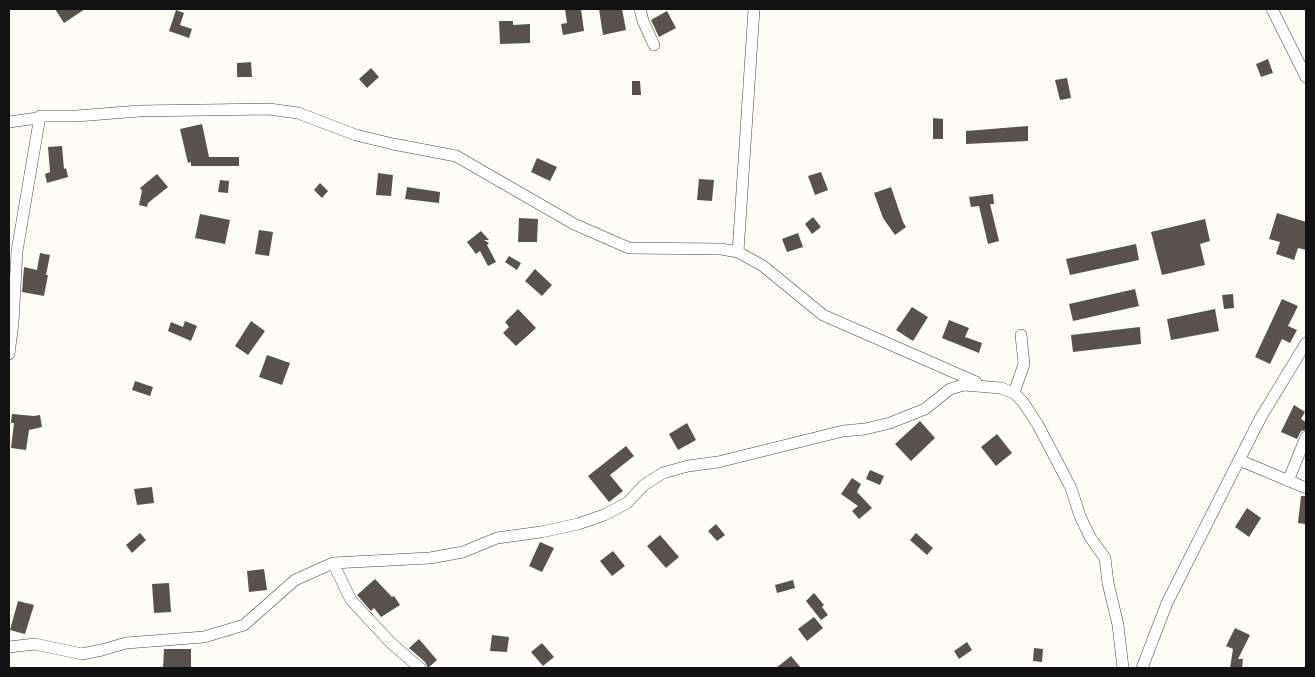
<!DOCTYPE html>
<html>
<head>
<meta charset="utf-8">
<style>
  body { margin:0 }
  #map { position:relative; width:1315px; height:677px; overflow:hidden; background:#fefcf6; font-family:"Libre Baskerville",serif }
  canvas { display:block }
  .frame { position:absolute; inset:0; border:10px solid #111; pointer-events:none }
</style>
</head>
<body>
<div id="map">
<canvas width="1315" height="677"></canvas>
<div class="frame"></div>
</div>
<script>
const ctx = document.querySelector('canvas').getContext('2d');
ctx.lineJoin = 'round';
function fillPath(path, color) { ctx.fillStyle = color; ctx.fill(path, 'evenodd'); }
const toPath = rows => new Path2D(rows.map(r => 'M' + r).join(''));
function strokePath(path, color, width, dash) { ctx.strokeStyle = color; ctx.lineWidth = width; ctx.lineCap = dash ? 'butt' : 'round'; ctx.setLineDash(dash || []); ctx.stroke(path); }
fillPath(toPath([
  [55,9,85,9,64,23],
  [565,9,581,9,584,31,563,35,561,24,567,23],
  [599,9,622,9,626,30,603,35],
  [176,10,184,13,180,25,192,29,189,38,169,31],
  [667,11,676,28,659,37,651,20],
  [499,21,513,21,513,25,530,24,530,43,500,44],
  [1268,59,1273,73,1261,77,1256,64],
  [251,62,252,77,237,77,237,63],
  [371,68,379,77,367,88,359,79],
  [1067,78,1071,98,1060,100,1055,80],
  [632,81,640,81,641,95,632,95],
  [933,118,943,119,943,139,933,139],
  [202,124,209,157,239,157,239,166,191,166,191,162,188,163,180,129],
  [1028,126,1028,141,966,144,966,131],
  [62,146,64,169,66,168,68,177,47,183,45,174,50,172,48,147],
  [537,158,557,167,550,181,531,172],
  [821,172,828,190,815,195,808,176],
  [378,173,393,175,391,196,376,195],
  [157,174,168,187,148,203,147,207,139,205,142,191,140,188],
  [699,179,714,180,712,201,697,200],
  [220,180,229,181,228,193,218,192],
  [320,183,328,191,322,198,314,190],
  [407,187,440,192,439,203,405,199],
  [891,187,903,222,906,227,895,235,883,218,874,193],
  [993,194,994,204,990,204,999,241,988,244,979,206,971,207,969,197],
  [1277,213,1306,222,1306,250,1298,248,1294,260,1276,254,1280,242,1269,239],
  [200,214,230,220,225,244,195,238],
  [813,217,821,227,812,234,805,224],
  [519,218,538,219,537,242,518,242],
  [1205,219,1210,241,1200,244,1205,265,1162,275,1151,232],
  [259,230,273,232,269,256,255,254],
  [481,231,489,240,484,240,489,243,487,245,496,262,488,266,480,251,476,254,467,242],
  [798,233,803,247,787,252,782,239],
  [1136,244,1139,260,1070,275,1066,259],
  [40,253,50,255,46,275,48,275,44,296,22,292,24,267,37,270],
  [509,256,521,263,517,270,505,262],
  [535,269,552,285,542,296,525,281],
  [1135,289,1139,306,1073,321,1069,304],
  [1233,294,1234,308,1224,309,1222,295],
  [1282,299,1298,306,1288,326,1297,330,1290,343,1282,339,1270,364,1255,357],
  [912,307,928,317,913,341,896,330],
  [518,309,536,328,516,346,503,333,509,327,505,322],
  [1215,309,1219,331,1171,340,1167,319],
  [949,320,969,328,965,337,982,343,979,353,942,338],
  [185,321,197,326,191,341,168,331,171,322,183,327],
  [251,321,265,331,248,355,235,346],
  [1140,327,1141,344,1073,352,1071,335],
  [267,355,290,363,282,385,259,377],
  [135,381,153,387,150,396,132,390],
  [1294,405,1305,412,1301,419,1306,422,1306,430,1301,431,1297,439,1281,432],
  [12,414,34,416,40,415,42,427,29,430,26,450,11,448,14,423,11,423],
  [920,421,935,438,911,461,895,444],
  [687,423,696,440,678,450,669,434],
  [997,434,1012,453,996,466,981,447],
  [626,446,634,456,610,475,623,491,609,502,588,476],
  [870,470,884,476,880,485,866,479],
  [852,478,861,484,857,492,872,508,859,519,852,511,858,506,841,494],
  [152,487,154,503,137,505,134,489],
  [1301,496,1306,496,1305,524,1298,523],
  [1247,508,1261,518,1249,537,1235,527],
  [716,524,725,535,717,541,708,531],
  [140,533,146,540,132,553,126,545],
  [916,533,933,548,927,555,910,540],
  [660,535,679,557,666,568,647,546],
  [540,542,554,548,542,572,529,566],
  [613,551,625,566,612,576,600,561],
  [264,569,267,590,249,592,247,571],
  [375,579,392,597,394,596,400,605,381,617,374,608,371,611,357,595],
  [793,580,795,588,777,593,775,585],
  [169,583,171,612,154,613,152,584],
  [814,593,824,605,822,607,828,615,821,620,806,601],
  [18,601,34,605,25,634,10,630],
  [814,617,823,628,807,641,798,629],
  [1235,628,1250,635,1238,659,1243,659,1242,668,1230,668,1233,649,1226,646],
  [492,635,509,637,507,652,490,651],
  [419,639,437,660,428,668,425,662,409,648],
  [967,642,972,650,959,659,954,651],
  [542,643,554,657,543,666,531,652],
  [1034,648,1043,649,1042,662,1033,661],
  [164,649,191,649,191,668,163,668],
  [791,656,801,668,776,668]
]), '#59514e');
const minor = toPath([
  [640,9,643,21,654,45],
  [1272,9,1306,77],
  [9,122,38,118,40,116,77,116,139,111,269,109,298,113,356,135,393,144,456,156,574,224,629,248,721,249,738,252,763,266,823,315,976,382],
  [738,252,754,9],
  [9,354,13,323,17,251,40,116],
  [1014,393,1024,364,1021,335],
  [1239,460,1306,488],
  [1288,481,1306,437],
  [333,563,351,600,391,643,420,668],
  [9,647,35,644,82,654,102,650,126,643,204,637,244,625,295,580,333,563,430,558,463,552,497,538,541,532,578,524,604,515,627,503,644,485,663,473,688,466,718,462,843,431,865,429,890,423,925,409,950,389,964,385,1001,388,1014,393,1023,402,1038,425,1071,488,1080,516,1090,537,1105,558,1108,583,1118,625,1123,668],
  [1142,668,1167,603,1233,472,1261,417,1306,343]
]);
strokePath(minor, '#444', 12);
strokePath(minor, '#fff', 11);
</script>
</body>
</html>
